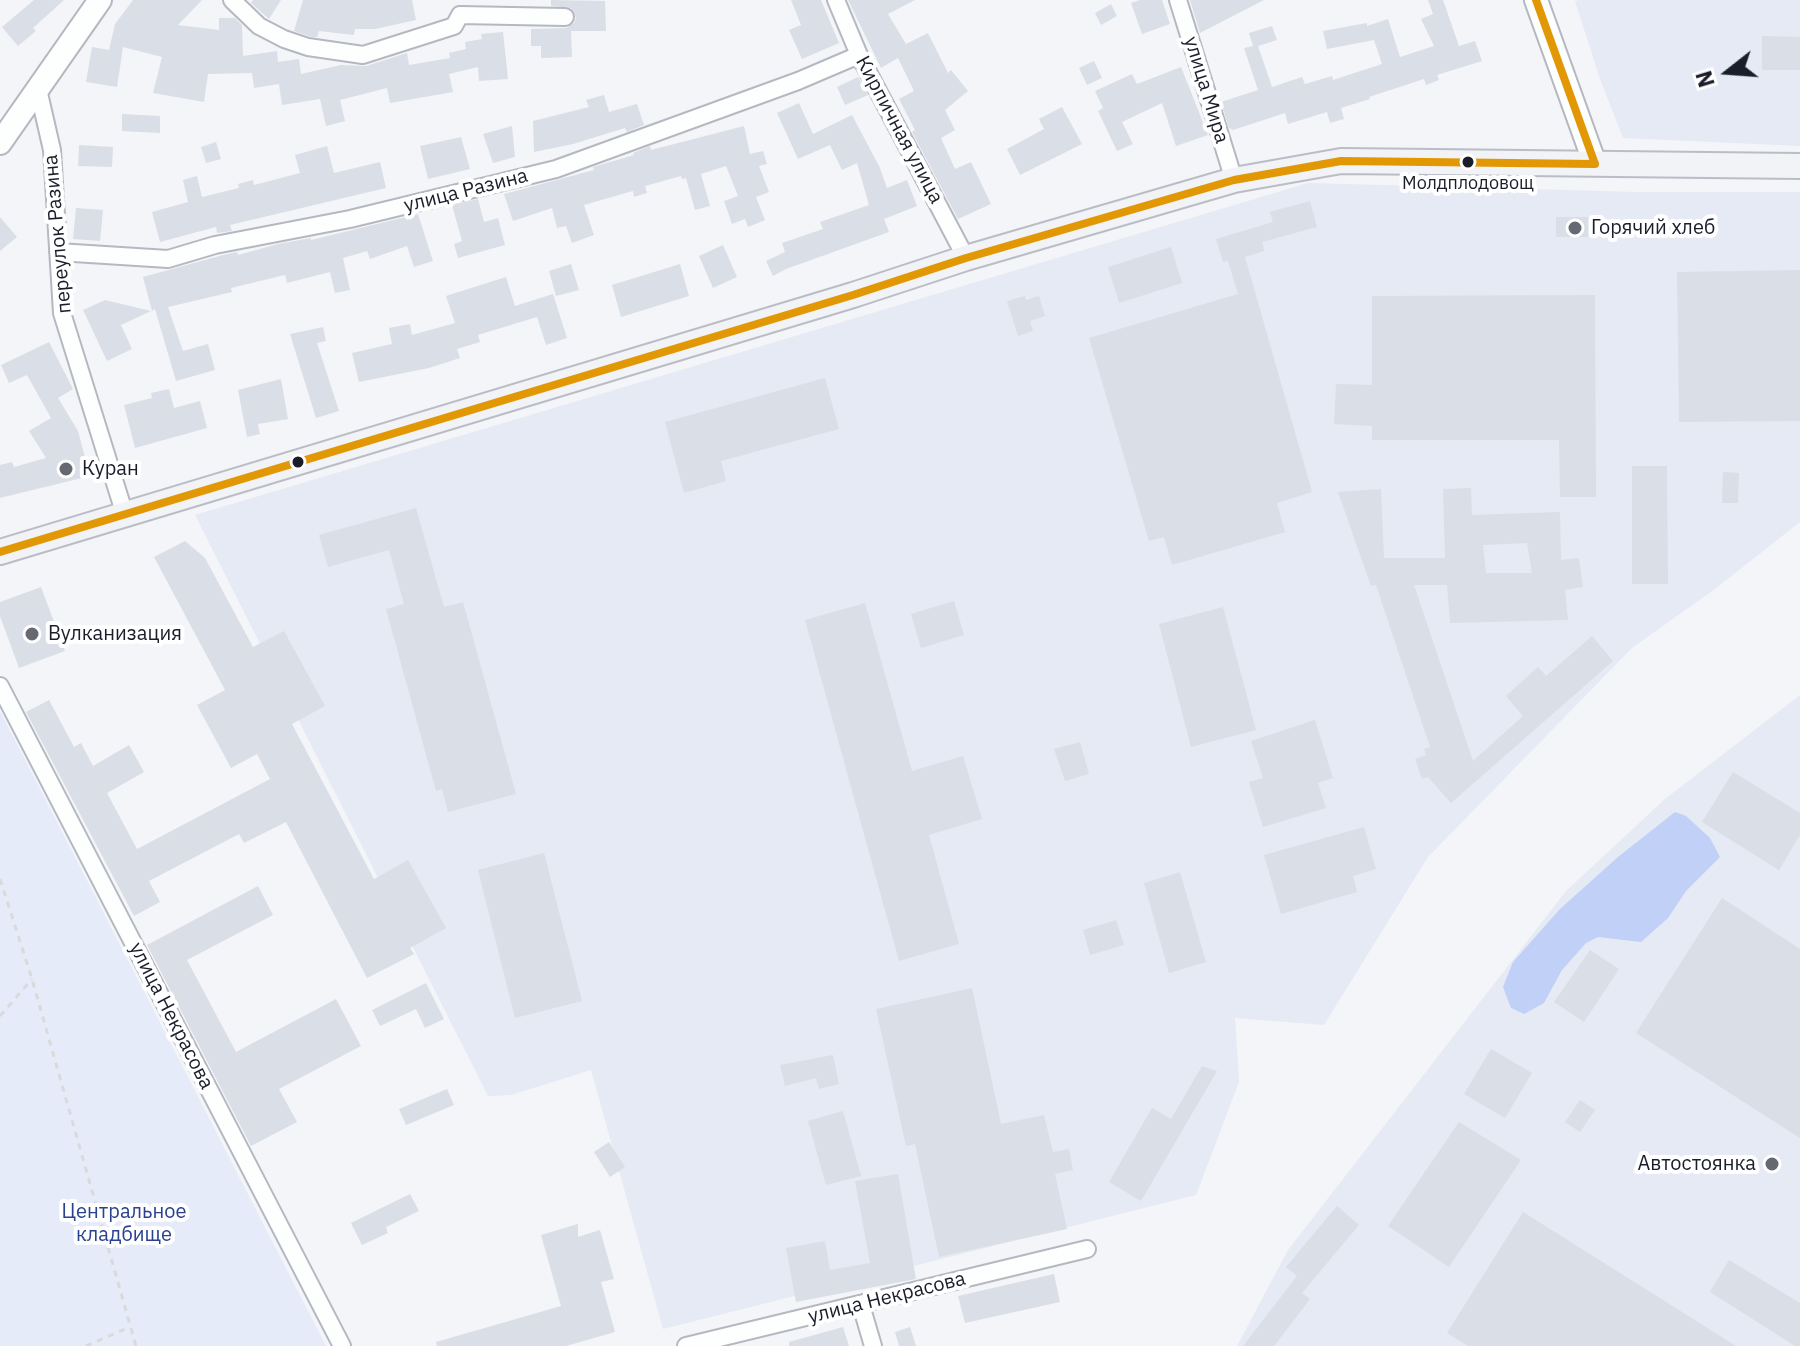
<!DOCTYPE html>
<html>
<head>
<meta charset="utf-8">
<style>
  body { margin:0 }
  #map { position:relative; width:1800px; height:1346px; overflow:hidden; background:#f3f5f9; font-family:"IBM Plex Sans",sans-serif }
  canvas { display:block }
  .north { position:absolute; left:1688px; top:32px; width:80px; height:80px; -webkit-text-stroke:6px #fff; paint-order:stroke; rotate:253deg; font-size:22px; font-weight:700; line-height:32px; text-align:center; color:#1a1e2a }
  .north::after { content:''; display:block; margin:auto; width:28px; height:36px; background:#1a1e2a; clip-path:polygon(50% 0,100% 100%,50% 72%,0 100%) }
</style>
</head>
<body>
<div id="map">
<canvas width="1800" height="1346"></canvas>
<div class="north">N</div>
</div>
<script>
const ctx = document.querySelector('canvas').getContext('2d');
ctx.lineJoin = 'round';
function fillPath(path, color) { ctx.fillStyle = color; ctx.fill(path, 'evenodd'); }
const toPath = rows => new Path2D(rows.map(r => 'M' + r).join(''));
function strokePath(path, color, width, dash) { ctx.strokeStyle = color; ctx.lineWidth = width; ctx.lineCap = dash ? 'butt' : 'round'; ctx.setLineDash(dash || []); ctx.stroke(path); }
function drawText(font, color, halo, rows, align = 'center') {
  ctx.font = font + ' "IBM Plex Sans",sans-serif'; ctx.lineWidth = 8; ctx.setLineDash([]); ctx.textBaseline = 'middle'; ctx.strokeStyle = halo; ctx.fillStyle = color; for (const [text, x, y, turn = 0] of rows) {
    ctx.save(); ctx.translate(x, y); ctx.rotate((+turn || 0) * Math.PI / 180); ctx.textAlign = isNaN(turn) ? turn : align; if (halo) ctx.strokeText(text, 0, 0); ctx.fillText(text, 0, 0); ctx.restore();
  }
}
fillPath(toPath([
  [1580,0,1800,0,1800,146,1623,138,1600,79,1575,1],
  [1308,183,1639,192,1800,192,1800,522,1715,589,1632,648,1428,857,1324,1025,1235,1018,1239,1082,1196,1195,663,1329,591,1070,511,1095,488,1096,195,515],
  [1800,695,1800,1346,1237,1346,1288,1250,1566,891,1665,799]
]), '#e5eaf4');
fillPath(toPath([
  [0,711,326,1346,0,1346]
]), '#e5ebf8');
fillPath(toPath([
  [1675,812,1686,816,1710,838,1720,857,1686,891,1668,918,1641,942,1598,937,1586,943,1562,970,1544,1003,1524,1014,1511,1008,1503,987,1513,962,1560,909,1618,857]
]), '#c0d0f6');
fillPath(toPath([
  [34,0,64,0,33,28,36,31,18,46,2,27],
  [133,0,202,0,178,25,219,30,219,18,235,18,242,25,243,56,277,51,278,62,299,59,301,74,341,65,366,66,407,53,409,65,450,58,449,53,466,49,465,42,482,39,481,34,503,32,508,79,479,81,478,67,449,74,453,92,390,103,387,88,340,100,345,121,326,126,320,99,282,105,279,84,254,88,252,73,208,74,204,102,153,93,162,57,123,47,117,87,86,82,92,47,109,50,115,24],
  [253,0,281,0,269,19,251,3],
  [303,0,412,0,416,20,375,29,355,29,354,35,319,31,317,37,312,37,294,31],
  [551,0,605,1,606,31,571,31,572,57,541,58,541,46,531,46,531,29,566,28,574,23,576,18,571,8,551,6],
  [791,0,821,0,839,43,802,59,789,30,801,25],
  [848,0,915,0,888,14,906,44,928,33,948,73,951,70,968,91,945,110,955,130,941,138,955,169,971,162,991,204,958,219,912,132,915,130,899,99,914,91,898,58,881,68],
  [1140,0,1162,0,1170,24,1142,34,1131,3],
  [1190,0,1264,0,1200,33],
  [1428,0,1443,0,1459,46,1475,41,1482,61,1437,75,1439,80,1426,85,1424,79,1369,97,1370,99,1341,108,1344,119,1330,123,1327,112,1288,124,1285,113,1233,130,1229,128,1221,102,1258,90,1244,48,1253,46,1249,33,1272,26,1277,40,1258,46,1272,87,1302,77,1305,84,1332,76,1333,80,1382,64,1374,40,1327,49,1323,31,1367,23,1367,26,1388,19,1400,57,1434,46,1421,19,1433,14],
  [1111,4,1117,16,1101,25,1095,13],
  [1762,36,1800,37,1800,70,1762,70],
  [1094,61,1102,78,1087,85,1079,68],
  [1181,67,1208,135,1176,146,1162,103,1122,122,1133,144,1117,151,1098,111,1103,108,1095,91,1132,74,1137,84],
  [858,77,868,95,845,105,837,87],
  [604,95,609,112,637,104,644,125,627,132,625,128,573,144,534,152,533,121,589,107,586,100],
  [799,103,813,134,852,115,880,168,887,188,907,180,917,206,884,219,889,232,786,269,773,276,766,261,785,252,782,243,823,229,820,222,869,205,857,163,842,170,830,145,798,159,777,113],
  [1062,107,1082,144,1020,175,1007,149,1044,129,1039,119],
  [122,114,160,116,160,133,122,131],
  [512,126,515,157,493,163,483,134],
  [744,126,750,154,763,151,767,164,759,166,769,192,756,197,765,220,748,227,745,219,732,224,724,201,738,196,726,166,701,174,710,206,695,210,686,178,682,179,681,176,645,186,647,193,634,197,633,191,584,205,594,235,572,243,566,226,557,228,552,208,513,221,504,194,594,170,593,167,634,155,633,153,650,146,651,150],
  [461,137,470,169,428,179,420,146],
  [216,142,221,159,206,163,201,147],
  [79,145,113,147,112,167,78,166],
  [327,146,334,173,380,162,386,188,230,225,232,231,217,233,216,227,160,242,152,212,188,202,183,180,197,176,202,197,239,188,238,184,253,180,254,185,300,173,295,155],
  [478,199,484,222,498,218,505,245,458,258,454,244,462,241,452,205],
  [1310,201,1317,227,1262,242,1264,251,1245,257,1312,492,1277,503,1285,532,1172,565,1164,537,1149,541,1089,338,1238,294,1228,261,1223,262,1216,239,1273,222,1270,212],
  [76,208,103,210,100,241,73,239],
  [418,214,433,261,414,267,407,246,370,259,367,251,343,258,350,290,335,293,330,272,287,283,285,275,231,288,232,292,168,307,183,351,208,344,215,370,176,381,155,309,152,311,143,277,223,255,237,252,238,255,278,244,311,238,311,240],
  [0,217,17,237,0,251],
  [1556,217,1588,217,1588,237,1556,237],
  [723,245,737,277,713,288,699,256],
  [1171,247,1182,283,1119,303,1108,267],
  [571,264,579,290,556,296,549,271],
  [680,264,689,296,621,317,612,285],
  [1800,270,1800,421,1679,422,1677,272],
  [506,277,515,306,553,294,567,338,546,345,537,317,478,335,480,342,457,349,460,358,429,368,359,382,352,353,392,344,389,328,410,324,412,335,455,323,446,296],
  [1595,295,1596,497,1560,497,1559,440,1372,440,1372,426,1334,424,1336,384,1372,385,1372,296],
  [1025,296,1026,300,1039,296,1045,316,1030,321,1033,331,1018,336,1007,301],
  [105,300,151,311,121,325,132,349,107,361,83,310],
  [323,327,326,341,317,343,339,411,316,418,290,334],
  [49,342,73,389,58,398,78,431,90,476,0,498,0,465,12,462,14,467,46,458,29,431,51,418,27,375,9,383,1,365],
  [825,378,839,429,721,461,726,481,684,493,665,422],
  [281,379,288,419,258,424,260,434,247,437,238,390],
  [169,389,174,408,200,401,207,428,135,448,124,405,152,398,151,393],
  [1632,466,1667,466,1668,584,1632,584],
  [1723,472,1739,473,1738,503,1722,503],
  [1471,488,1472,515,1560,512,1561,560,1579,558,1583,587,1565,590,1568,620,1450,623,1447,585,1414,585,1473,761,1523,716,1506,696,1538,667,1546,676,1592,636,1613,661,1451,803,1428,777,1422,779,1415,759,1426,755,1424,749,1430,747,1376,585,1371,586,1338,492,1381,489,1384,558,1445,558,1443,489],
  [1527,543,1532,573,1486,573,1483,545],
  [416,508,444,607,463,602,516,794,448,812,442,789,436,791,386,609,404,604,389,550,328,567,319,535],
  [185,541,205,558,253,647,284,631,325,706,292,724,374,879,408,860,446,928,410,948,414,954,367,978,286,822,244,843,239,834,149,881,160,902,134,916,26,712,49,700,74,747,81,743,93,766,129,745,144,772,107,793,137,849,270,779,257,754,231,768,197,705,225,690,154,557],
  [41,587,65,651,19,668,0,616,0,602],
  [954,601,964,635,921,648,911,614],
  [865,603,912,771,963,756,982,819,929,835,959,944,899,961,805,620],
  [1223,607,1256,730,1191,747,1159,624],
  [1315,720,1333,778,1318,783,1326,808,1263,827,1249,782,1263,778,1251,741],
  [1080,742,1089,774,1065,781,1054,749],
  [1733,772,1800,813,1800,835,1779,870,1702,822],
  [1364,827,1376,869,1353,876,1357,892,1281,914,1264,855],
  [544,853,582,1001,515,1018,478,870],
  [1180,872,1206,962,1169,973,1144,883],
  [258,886,273,915,187,960,236,1052,336,999,361,1046,279,1089,297,1122,251,1146,147,945],
  [1722,898,1800,949,1800,1138,1636,1033],
  [1116,920,1124,945,1090,955,1083,930],
  [1590,950,1619,969,1584,1022,1554,1002],
  [426,983,444,1019,425,1028,416,1009,380,1026,372,1010],
  [972,988,1001,1124,1044,1115,1053,1152,1069,1149,1073,1170,1055,1174,1067,1229,939,1257,915,1144,906,1146,876,1009],
  [1491,1049,1532,1073,1505,1118,1464,1094],
  [833,1055,839,1084,819,1089,816,1078,785,1086,780,1065],
  [1202,1066,1217,1071,1141,1201,1109,1182,1152,1108,1171,1119],
  [447,1089,454,1105,406,1125,399,1109],
  [1580,1100,1595,1110,1580,1132,1565,1122],
  [843,1111,861,1176,826,1185,808,1121],
  [1459,1122,1521,1160,1449,1267,1388,1226],
  [609,1142,625,1167,610,1177,594,1152],
  [898,1174,916,1279,796,1302,786,1248,825,1241,830,1270,870,1263,855,1181],
  [410,1194,419,1211,386,1227,388,1233,362,1245,351,1223],
  [1337,1206,1359,1225,1302,1293,1310,1299,1274,1346,1243,1346,1297,1276,1286,1267],
  [1523,1212,1736,1346,1468,1346,1447,1333],
  [578,1224,578,1237,600,1230,614,1279,601,1282,615,1332,566,1346,437,1346,436,1342,561,1306,541,1235],
  [1729,1260,1800,1303,1800,1346,1795,1346,1710,1292],
  [1054,1274,1060,1302,965,1323,958,1296],
  [843,1327,849,1346,789,1346,789,1342],
  [910,1327,916,1346,899,1346,895,1332]
]), '#dadee6');
const street = toPath([
  [232,0,259,26,284,39,308,47,363,55,454,26,460,15,565,17],
  [836,0,859,55,966,258],
  [1178,0,1234,180],
  [38,89,52,150,62,313,125,515],
  [58,252,168,259,215,245,350,219,556,169,798,81,859,55],
  [0,686,342,1346],
  [861,1305,873,1346],
  [686,1346,1087,1249]
]);
const secondary = toPath([
  [1536,0,1595,164],
  [0,143,100,0]
]);
const primary = toPath([
  [0,552,853,295,966,258,1234,180,1341,161,1800,166]
]);
strokePath(street, '#b5b8c0', 20);
strokePath(secondary, '#b5b8c0', 26);
strokePath(primary, '#babdc6', 28);
strokePath(toPath([
  [0,879,32,979,136,1346],
  [0,1016,32,979],
  [86,1346,130,1327]
]), '#d9dadb', 3, [6, 6]);
strokePath(street, '#fdfefe', 16);
strokePath(secondary, '#fdfefe', 22);
strokePath(primary, '#f1f3f7', 24);
strokePath(toPath([
  [1536,0,1595,164],
  [0,552,853,295,966,258,1234,180,1341,161,1595,164]
]), '#e19804', 8);
for (const [x, y, r, color] of [
  [1468,162,7,"#1a1e2a"],
  [1575,228,8,"#666972"],
  [298,462,7,"#1a1e2a"],
  [66,469,8,"#666972"],
  [32,634,8,"#666972"],
  [1772,1164,8,"#666972"]
]) { const dot = new Path2D(); dot.arc(x, y, r, 0, 2 * Math.PI); ctx.fillStyle = color; ctx.fill(dot); strokePath(dot, '#fff', 3); }
drawText('18px', '#1a1e2a', '#fff', [
  ["Молдплодовощ",1468,184]
]);
drawText('20px', '#1a1e2a', '#fff', [
  ["улица Мира",1206,90,73],
  ["Кирпичная улица",899,130,62],
  ["улица Разина",466,191,-14],
  ["переулок Разина",58,234,-95],
  ["улица Некрасова",171,1016,63],
  ["улица Некрасова",887,1298,-14]
]);
drawText('20px', '#1a1e2a', '#fff', [
  ["Горячий хлеб",1591,228],
  ["Куран",82,469],
  ["Вулканизация",48,634],
  ["Автостоянка",1756,1164,"right"]
], 'left');
drawText('20px', '#29418e', '#fff', [
  ["Центральное",124,1212],
  ["кладбище",124,1235]
]);
</script>
</body>
</html>
